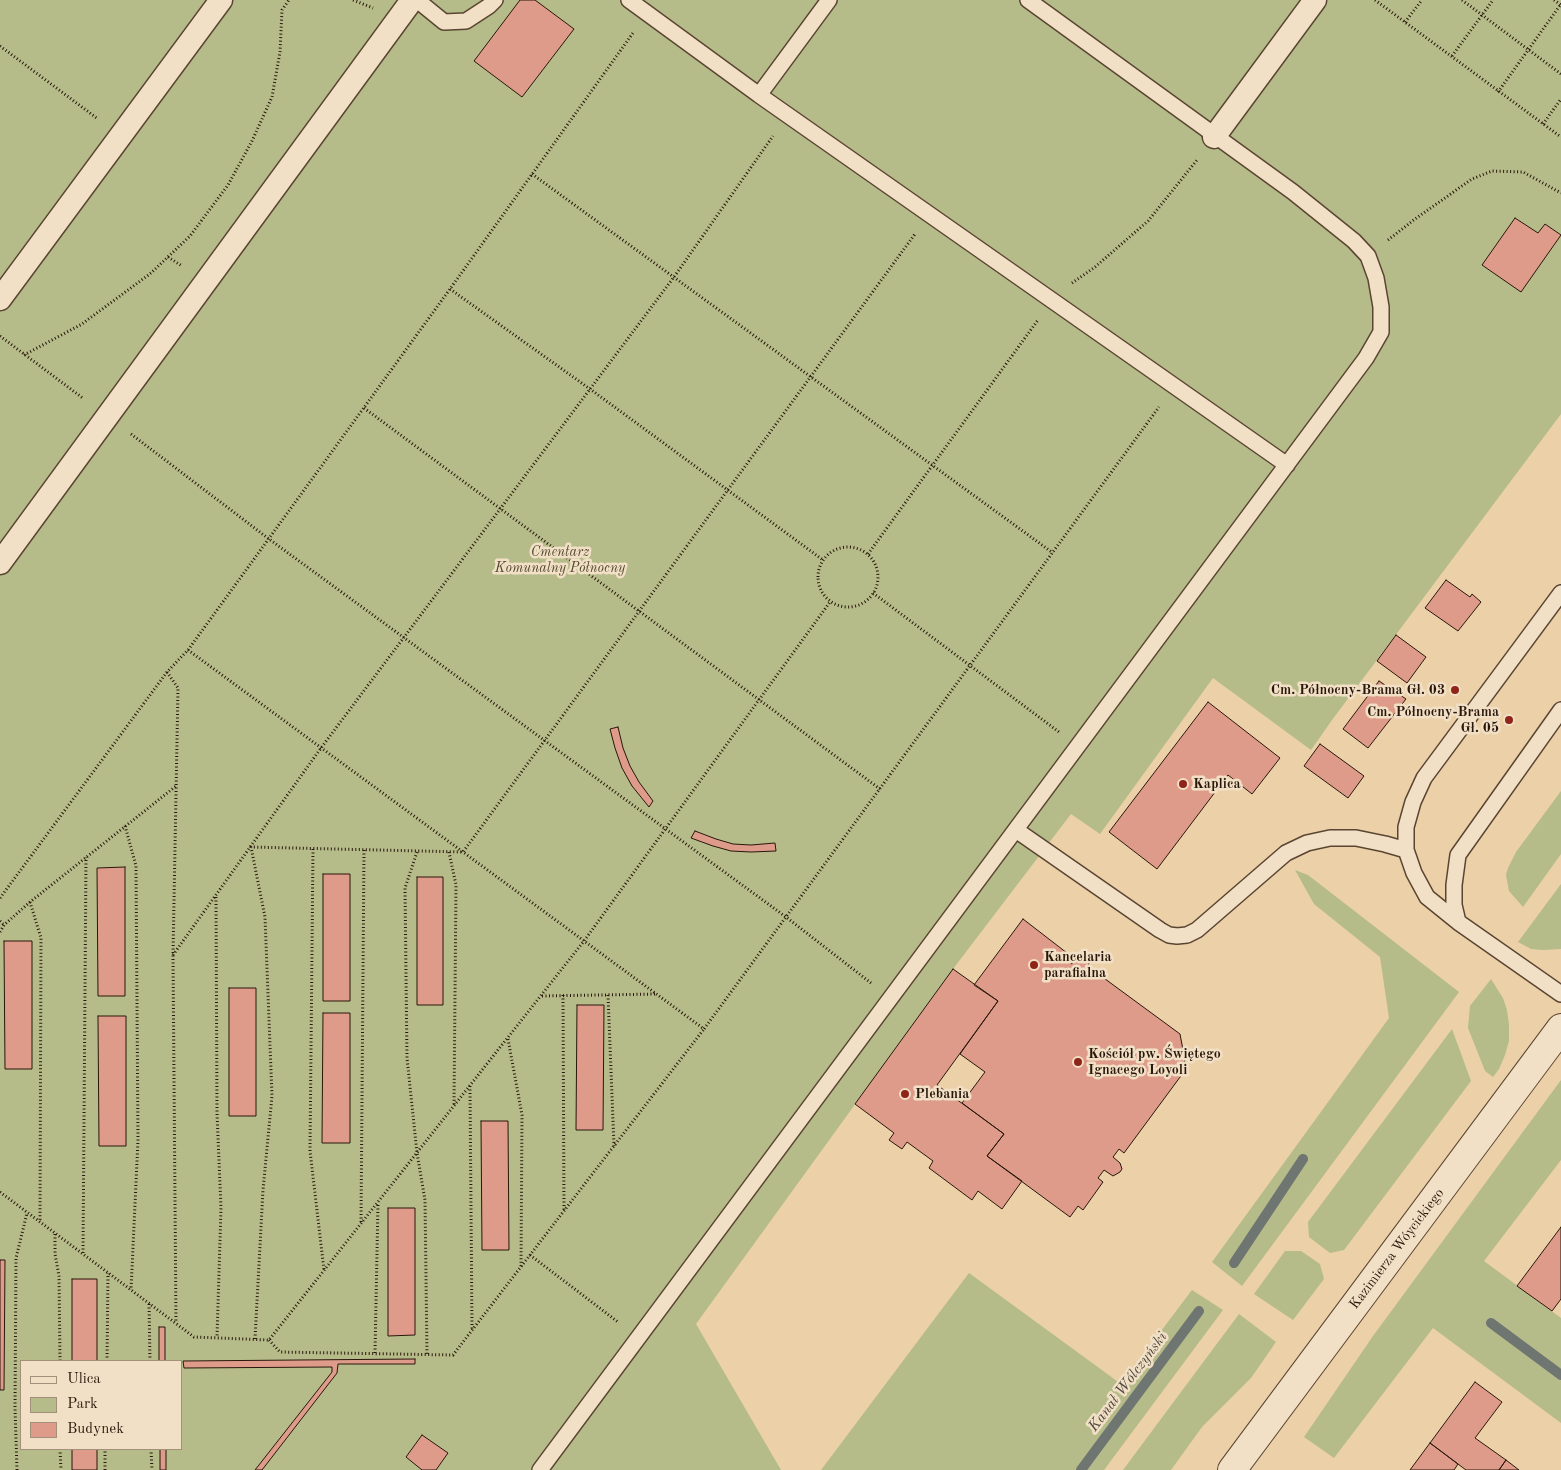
<!DOCTYPE html>
<html>
<head>
<meta charset="utf-8">
<style>
  body { margin:0 }
  #map { position:relative; width:1561px; height:1470px; overflow:hidden; background:#ebd0a8; font-family:"Old Standard TT",serif }
  canvas { display:block }
  .legend { position:absolute; left:20px; top:1360px; width:162px; height:90px; box-sizing:border-box; background:#f2e0c6; border:1px solid #a2907b; margin:0; padding:6px 9px; list-style:none; font-size:15px; color:#29170b }
  .legend li { display:flex; align-items:center; gap:10px; height:25px }
  .legend b { width:25px; border:1px solid #a2907b }
</style>
</head>
<body>
<div id="map">
<canvas width="1561" height="1470"></canvas>
<ul class="legend">
<li><b style="height:6px;background:#f2e0c6"></b>Ulica</li>
<li><b style="height:14px;background:#b5bc89"></b>Park</li>
<li><b style="height:14px;background:#de9b8a"></b>Budynek</li>
</ul>
</div>
<script>
const ctx = document.querySelector('canvas').getContext('2d');
ctx.lineJoin = 'round';
function fillPath(path, color) { ctx.fillStyle = color; ctx.fill(path, 'evenodd'); }
const toPath = rows => new Path2D(rows.map(r => 'M' + r).join(''));
function strokePath(path, color, width, dash) { ctx.strokeStyle = color; ctx.lineWidth = width; ctx.lineCap = dash ? 'butt' : 'round'; ctx.setLineDash(dash || []); ctx.stroke(path); }
function drawText(font, color, halo, rows, align = 'center') {
  ctx.font = font + ' "Old Standard TT",serif'; ctx.lineWidth = 5; ctx.setLineDash([]); ctx.textBaseline = 'middle'; ctx.strokeStyle = halo; ctx.fillStyle = color; for (const [text, x, y, turn = 0] of rows) {
    ctx.save(); ctx.translate(x, y); ctx.rotate((+turn || 0) * Math.PI / 180); ctx.textAlign = isNaN(turn) ? turn : align; if (halo) ctx.strokeText(text, 0, 0); ctx.fillText(text, 0, 0); ctx.restore();
  }
}
fillPath(toPath([
  [0,0,1561,0,1561,414,1332,720,1311,750,1213,678,1100,834,1071,814,953,969,696,1324,781,1470,0,1470],
  [21,1361,181,1361,181,1449,21,1449],
  [1561,791,1561,854,1523,907,1509,891,1506,875,1508,868,1516,852],
  [1295,870,1308,875,1459,992,1242,1286,1212,1262,1389,1018,1380,957,1314,904],
  [1561,884,1561,949,1543,950,1531,949,1518,942],
  [1491,979,1503,998,1507,1010,1509,1025,1509,1041,1505,1055,1499,1069,1493,1077,1485,1071,1468,1028,1470,1006],
  [1452,1029,1471,1081,1344,1250,1330,1253,1309,1237,1308,1222],
  [1561,1080,1561,1160,1484,1261,1561,1318,1561,1423,1433,1328,1334,1458,1304,1437,1373,1336],
  [1285,1251,1301,1251,1320,1264,1324,1279,1293,1320,1254,1294],
  [969,1273,1121,1384,1192,1290,1223,1310,1104,1470,821,1470],
  [1239,1314,1276,1342,1251,1378,1202,1427,1171,1470,1123,1470]
]), '#b5bc89');
strokePath(toPath([
  [1234,1263,1303,1159],
  [1491,1323,1561,1375],
  [1081,1470,1199,1311]
]), '#6f7570', 10);
const building = toPath([
  [520,0,535,0,574,29,522,97,474,61,520,0],
  [1515,218,1538,233,1545,224,1561,235,1521,292,1482,265,1515,218],
  [1446,580,1470,597,1472,594,1481,602,1458,631,1425,608,1446,580],
  [1396,635,1426,657,1407,683,1377,661,1396,635],
  [1379,681,1406,699,1368,748,1343,729,1379,681],
  [1208,702,1280,758,1252,794,1228,775,1157,869,1109,832,1208,702],
  [618,727,623,748,630,766,639,782,653,801,649,807,632,786,622,768,615,748,610,729,618,727],
  [1320,744,1364,776,1348,798,1304,766,1320,744],
  [695,831,716,839,733,844,751,845,775,843,776,851,751,852,731,851,713,846,691,838,695,831],
  [125,867,125,996,98,996,97,868,125,867],
  [323,874,350,874,350,1001,323,1001,323,874],
  [417,877,443,877,443,1005,417,1005,417,877],
  [1023,919,1067,953,1064,958,1072,964,1077,957,1080,956,1087,957,1089,964,1085,973,1093,979,1097,973,1180,1034,1183,1050,1186,1069,1124,1153,1119,1149,1113,1157,1120,1163,1122,1169,1120,1172,1113,1176,1104,1170,1098,1178,1103,1182,1083,1210,1078,1206,1070,1217,987,1156,1004,1134,962,1103,985,1072,960,1054,998,1001,974,985,1023,919],
  [4,941,32,941,32,1069,5,1069,4,941],
  [953,969,998,1001,937,1085,1004,1134,987,1156,1022,1181,1002,1209,978,1191,972,1200,929,1168,933,1161,907,1142,902,1149,889,1140,894,1133,855,1104,953,969],
  [229,988,256,988,256,1116,229,1116,229,988],
  [577,1005,604,1005,603,1130,576,1130,577,1005],
  [323,1013,350,1013,350,1143,322,1143,323,1013],
  [98,1016,126,1016,126,1146,99,1146,98,1016],
  [481,1121,508,1121,509,1250,482,1250,481,1121],
  [388,1208,415,1208,415,1335,388,1336,388,1208],
  [1561,1227,1561,1299,1552,1311,1517,1286,1561,1227],
  [0,1260,5,1260,4,1390,0,1390,0,1260],
  [72,1279,97,1279,97,1361,72,1361,72,1279],
  [159,1327,165,1327,165,1361,159,1361,159,1327],
  [415,1359,415,1364,338,1364,337,1373,262,1470,255,1470,332,1372,332,1367,184,1368,183,1361,415,1359],
  [1475,1382,1502,1402,1475,1438,1506,1460,1499,1470,1466,1470,1430,1443,1475,1382],
  [422,1435,448,1453,436,1470,422,1470,406,1457,422,1435],
  [1430,1443,1458,1464,1454,1470,1410,1470,1430,1443],
  [72,1449,97,1449,97,1470,72,1470,72,1449],
  [160,1449,166,1449,166,1470,160,1470,160,1449],
  [1506,1460,1519,1470,1499,1470,1506,1460]
]);
fillPath(building, '#de9b8a');
strokePath(building, '#29170b', 1);
const service = toPath([
  [417,0,444,22,466,21,489,6,495,0],
  [629,0,759,95,829,0],
  [759,95,1287,465],
  [1561,593,1424,778,1413,802,1406,827,1406,850,1414,873,1427,897,1458,922,1561,994],
  [1016,830,1160,930,1169,935,1177,936,1187,935,1197,930,1286,853,1307,843,1330,838,1356,838,1385,844,1406,850],
  [1458,922,1454,905,1454,885,1458,855,1561,710],
  [540,1470,1366,358,1381,332,1381,307,1376,278,1368,256,1354,241,1293,192,1028,0]
]);
const pedestrian = toPath([
  [1214,137,1315,0],
  [0,299,221,0],
  [0,563,412,0]
]);
const tertiary = toPath([
  [1232,1470,1561,1028]
]);
strokePath(service, '#5a4532', 18);
strokePath(pedestrian, '#5a4532', 25);
strokePath(tertiary, '#5a4532', 30);
strokePath(toPath([
  [353,0,373,8],
  [1375,0,1561,137],
  [1462,0,1561,74],
  [1554,0,1561,5],
  [1405,22,1422,0],
  [0,46,98,119],
  [1452,56,1493,0],
  [1498,92,1561,4],
  [1543,124,1561,99],
  [532,174,1053,553],
  [1388,240,1415,219,1472,179,1492,171,1523,172,1561,193],
  [168,257,182,266],
  [1072,283,1095,267,1148,221,1197,160],
  [450,289,590,389,823,560],
  [0,336,84,399],
  [24,355,82,324,151,273,190,236,228,185,252,141,272,97,280,52,282,10,289,0],
  [364,408,880,789],
  [131,434,269,539,786,917,871,983],
  '818 577a30 30 0 1 1 60 0a30 30 0 1 1-60 0Z',
  [868,554,1038,320],
  [873,593,1059,732],
  [188,650,704,1029,1159,407],
  [167,672,178,688,173,955,176,1323],
  [125,826,136,866,138,1140,131,1290],
  [313,849,310,1151,324,1270],
  [417,852,405,888,407,1058,417,1153,425,1200,427,1354],
  [449,852,456,885,454,1105],
  [216,897,217,1113,221,1208,217,1337],
  [0,898,167,672,188,650,450,289,633,33],
  [30,902,41,938,40,1221],
  [0,921,4,925],
  [0,932,4,925,30,902,176,786],
  [173,955,321,748,674,277,773,136],
  [563,995,564,1210],
  [608,995,614,1146],
  [542,996,656,994],
  [508,1039,522,1115,521,1267],
  [470,1086,472,1329],
  [0,1192,194,1337,269,1340,584,941,830,602],
  [361,1222,364,850],
  [55,1234,55,1254,59,1276,60,1361],
  [83,1253,86,857],
  [530,1255,618,1322],
  [149,1304,150,1361],
  [255,1339,263,1190,272,1096,265,917,251,847,463,852,915,234],
  [269,1340,280,1352,453,1355,704,1029],
  [375,1353,378,1203],
  [107,1361,108,1273],
  [60,1449,61,1470],
  [151,1449,152,1470],
  [17,1470,15,1408,16,1258,27,1213],
  [105,1470,105,1449]
]), '#29170b', 3, [1, 2.5]);
strokePath(service, '#f2e0c6', 15);
strokePath(pedestrian, '#f2e0c6', 22);
strokePath(tertiary, '#f2e0c6', 28);
for (const [x, y, r, color] of [
  [1455,690,5,"#8f2418"],
  [1509,720,5,"#8f2418"],
  [1183,784,5,"#8f2418"],
  [1034,965,5,"#8f2418"],
  [1078,1062,5,"#8f2418"],
  [905,1094,5,"#8f2418"]
]) { const dot = new Path2D(); dot.arc(x, y, r, 0, 2 * Math.PI); ctx.fillStyle = color; ctx.fill(dot); strokePath(dot, '#f2e0c6', 2); }
drawText('italic 14px', '#534931', '#f2e0c6', [
  ["Cmentarz",560,552],
  ["Komunalny Północny",560,568]
]);
drawText('bold 14px', '#29170b', '#f2e0c6', [
  ["Cm. Północny-Brama Gł. 03",1445,690,"right"],
  ["Cm. Północny-Brama",1499,712,"right"],
  ["Gł. 05",1499,728,"right"],
  ["Kaplica",1193,784],
  ["Kancelaria",1044,957],
  ["parafialna",1044,973],
  ["Kościół pw. Świętego",1088,1054],
  ["Ignacego Loyoli",1088,1070],
  ["Plebania",915,1094]
], 'left');
drawText('14px', '#29170b', '#f2e0c6', [
  ["Kazimierza Wóycickiego",1397,1249,-53]
]);
drawText('italic 15px', '#4c463e', '#f2e0c6', [
  ["Kanał Wólczyński",1128,1382,-53]
]);
</script>
</body>
</html>
